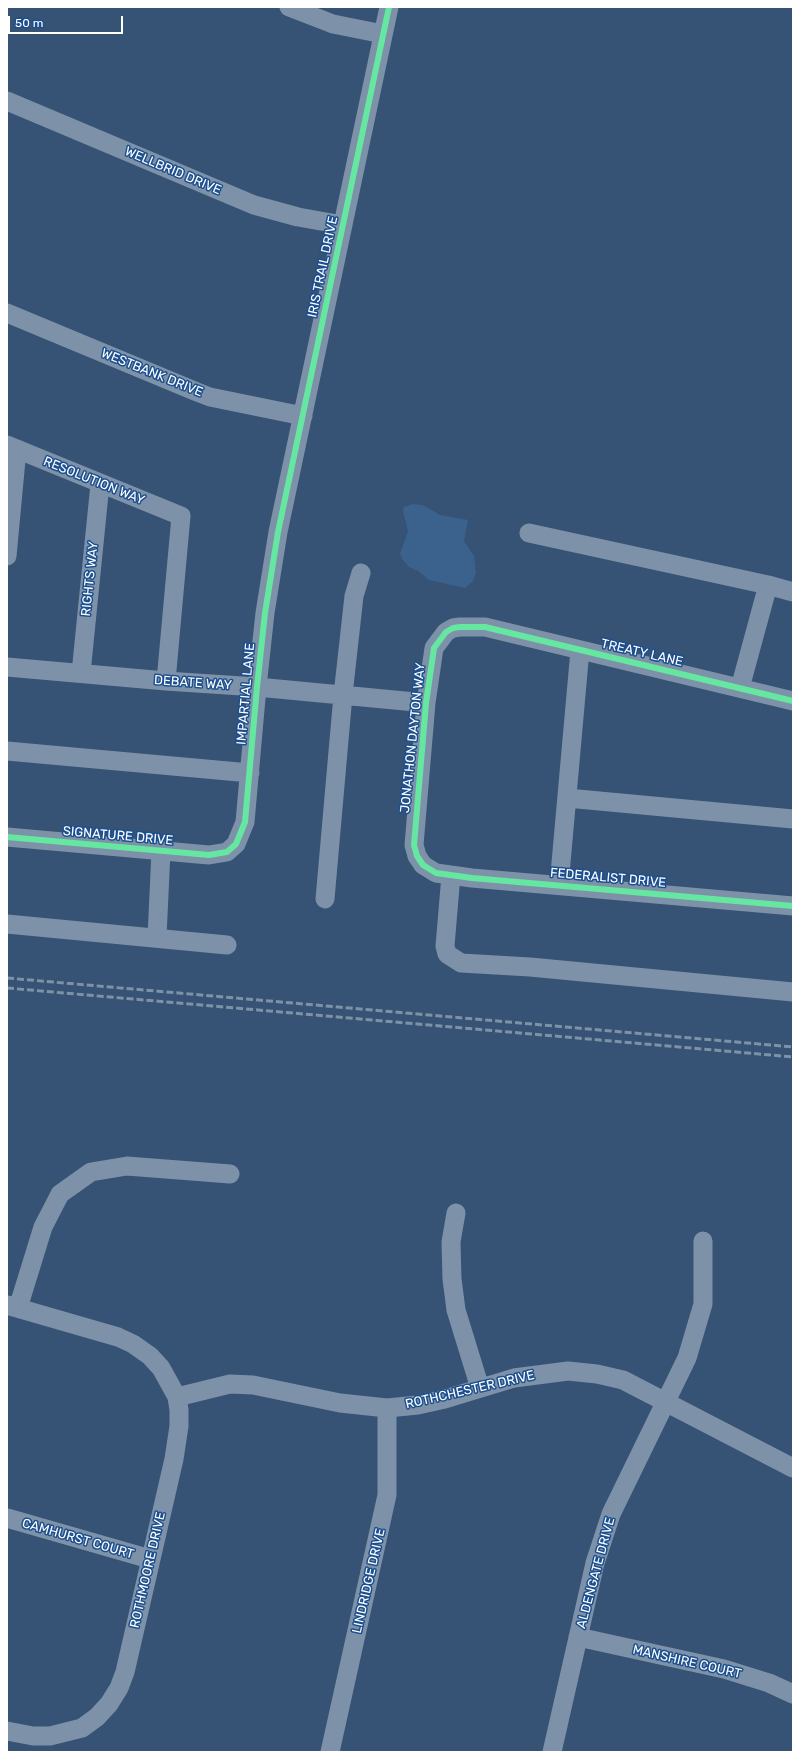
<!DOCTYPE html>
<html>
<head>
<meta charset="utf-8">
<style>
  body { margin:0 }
  #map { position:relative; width:800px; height:1759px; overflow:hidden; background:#365274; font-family:Rubik,sans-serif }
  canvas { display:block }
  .frame { position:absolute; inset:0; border:8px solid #fff; pointer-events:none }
  .scale { position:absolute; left:8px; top:16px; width:115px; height:18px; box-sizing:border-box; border:2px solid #fff; border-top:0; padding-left:5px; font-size:12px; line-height:14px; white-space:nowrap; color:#fff; -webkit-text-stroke:3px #1b4f8f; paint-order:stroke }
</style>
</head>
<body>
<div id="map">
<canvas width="800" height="1759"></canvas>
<div class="frame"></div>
<div class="scale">50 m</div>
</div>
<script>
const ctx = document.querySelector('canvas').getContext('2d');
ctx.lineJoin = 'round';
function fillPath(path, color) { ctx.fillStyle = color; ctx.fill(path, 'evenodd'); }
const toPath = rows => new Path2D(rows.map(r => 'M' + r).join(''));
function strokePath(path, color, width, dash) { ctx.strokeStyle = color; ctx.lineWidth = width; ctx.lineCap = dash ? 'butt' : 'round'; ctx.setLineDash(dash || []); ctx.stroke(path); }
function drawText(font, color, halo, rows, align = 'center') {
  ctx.font = font + ' Rubik,sans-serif'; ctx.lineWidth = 3; ctx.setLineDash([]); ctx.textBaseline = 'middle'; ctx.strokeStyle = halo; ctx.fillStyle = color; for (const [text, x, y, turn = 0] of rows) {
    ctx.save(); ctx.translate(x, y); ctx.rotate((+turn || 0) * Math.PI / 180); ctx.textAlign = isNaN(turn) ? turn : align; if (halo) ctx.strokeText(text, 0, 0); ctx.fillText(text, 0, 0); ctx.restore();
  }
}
fillPath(toPath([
  [413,504,423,505,440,515,468,520,464,541,474,556,476,573,473,581,465,588,429,580,418,571,409,567,402,559,400,554,408,531,403,511,404,507]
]), '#3b618d');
strokePath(toPath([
  [289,7,333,24,383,34],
  [7,101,254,205,298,217,343,225],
  [7,313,197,392,210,397,303,416],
  [7,445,181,516,166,681],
  [529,533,768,585,740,688],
  [7,556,17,449],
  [768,585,793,592],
  [7,667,166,681,257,687,426,703],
  [81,673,100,484],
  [793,701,485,627,460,627,453,628,446,632,434,648,426,703,414,845,417,856,423,865,436,873,472,878,793,906],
  [7,751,250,773],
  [567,798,793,819],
  [7,837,209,855,227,852,236,844,245,822,257,687,265,613,278,532,389,7],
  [451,875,445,946,447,954,461,963,530,967,793,992],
  [559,885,580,650],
  [325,899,343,695,354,596,361,573],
  [7,924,227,945],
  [157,937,161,851],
  [456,1213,451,1242,452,1279,456,1310,480,1388],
  [7,1305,118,1337,133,1344,150,1356,161,1368,177,1397,179,1410,179,1426,174,1459,125,1672,119,1688,109,1704,97,1717,82,1728,50,1736,33,1736,7,1731],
  [18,1308,43,1227,60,1194,91,1172,127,1166,230,1174],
  [177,1397,230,1384,253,1385,340,1403,387,1408,418,1405,445,1399,514,1378,568,1371,597,1374,623,1380,793,1468],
  [7,1518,150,1559],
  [578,1637,724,1669,769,1683,793,1694],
  [330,1752,387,1495,387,1408],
  [552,1752,595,1563,611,1514,687,1358,703,1304,703,1241]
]), '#7d92a8', 19);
strokePath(toPath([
  [7,978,793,1047],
  [7,988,793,1057]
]), '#7e92a7', 3, [7, 3]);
strokePath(toPath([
  [793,701,485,627,460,627,453,628,446,632,434,648,426,703,414,845,417,856,423,865,436,873,472,878,793,906],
  [7,837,209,855,227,852,236,844,245,822,257,687,265,613,278,532,389,7]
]), '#66e7a1', 6);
drawText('13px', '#fff', '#1b4f8f', [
  ["WELLBRID DRIVE",173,171,23],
  ["IRIS TRAIL DRIVE",323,267,-78],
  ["WESTBANK DRIVE",152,373,22],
  ["RESOLUTION WAY",94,481,22],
  ["RIGHTS WAY",90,579,-84],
  ["TREATY LANE",642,653,13],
  ["DEBATE WAY",193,683,4],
  ["IMPARTIAL LANE",246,694,-85],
  ["JONATHON DAYTON WAY",413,738,-84],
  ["SIGNATURE DRIVE",118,836,5],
  ["FEDERALIST DRIVE",608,878,5],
  ["ROTHCHESTER DRIVE",470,1390,-13],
  ["CAMHURST COURT",78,1539,16],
  ["ROTHMOORE DRIVE",148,1570,-77],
  ["ALDENGATE DRIVE",596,1573,-75],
  ["LINDRIDGE DRIVE",369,1581,-77],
  ["MANSHIRE COURT",687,1662,13]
]);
</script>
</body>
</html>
